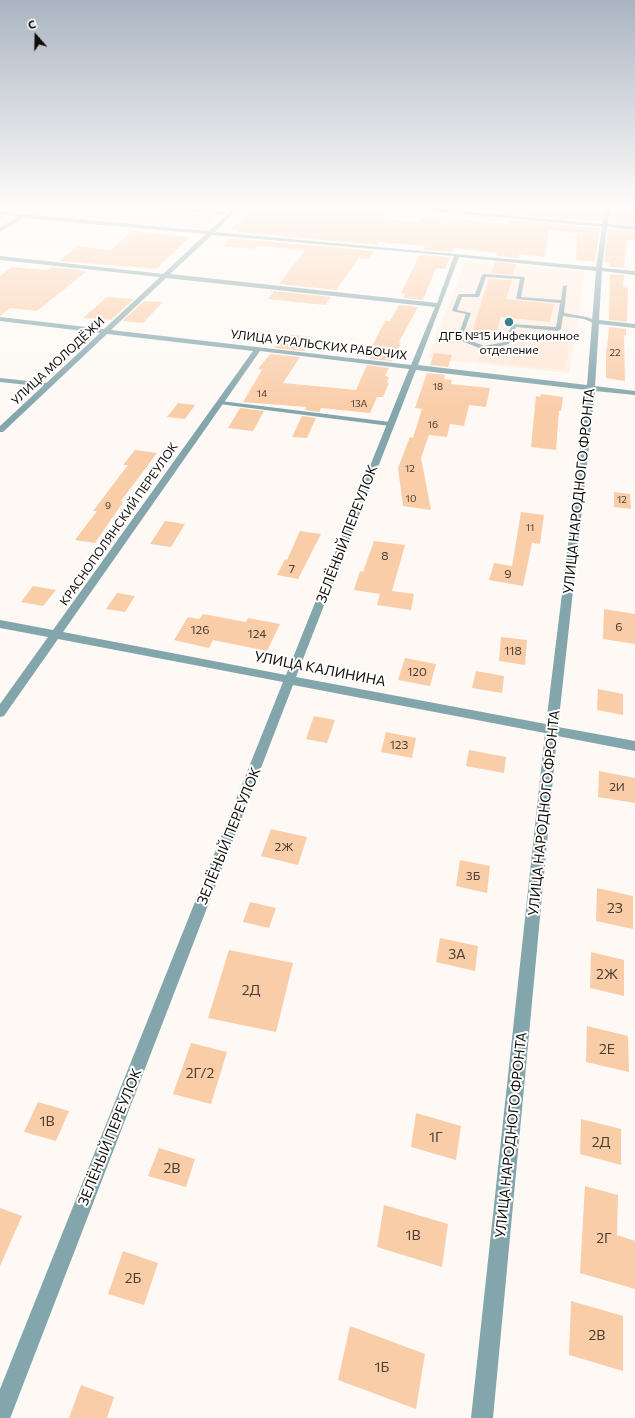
<!DOCTYPE html>
<html>
<head>
<meta charset="utf-8">
<style>
  body { margin:0 }
  #map { position:relative; width:635px; height:1418px; overflow:hidden; background:#fef9f4; font-family:Commissioner,sans-serif }
  canvas { display:block }
  .north { position:absolute; left:16px; top:16px; width:40px; height:40px; -webkit-text-stroke:3px #fff; paint-order:stroke; rotate:340deg; font-size:11px; font-weight:700; line-height:16px; text-align:center; color:#110d09 }
  .north::after { content:''; display:block; margin:auto; width:14px; height:18px; background:#110d09; clip-path:polygon(50% 0,100% 100%,50% 72%,0 100%) }
</style>
</head>
<body>
<div id="map">
<canvas width="635" height="1418"></canvas>
<div class="north">С</div>
</div>
<script>
const ctx = document.querySelector('canvas').getContext('2d');
ctx.lineJoin = 'round';
function fillPath(path, color) { ctx.fillStyle = color; ctx.fill(path, 'evenodd'); }
const toPath = rows => new Path2D(rows.map(r => 'M' + r).join(''));
function strokePath(path, color, width, dash) { ctx.strokeStyle = color; ctx.lineWidth = width; ctx.lineCap = dash ? 'butt' : 'round'; ctx.setLineDash(dash || []); ctx.stroke(path); }
function drawText(font, color, halo, rows, align = 'center') {
  ctx.font = font + ' Commissioner,sans-serif'; ctx.lineWidth = 4; ctx.setLineDash([]); ctx.textBaseline = 'middle'; ctx.strokeStyle = halo; ctx.fillStyle = color; for (const [text, x, y, turn = 0] of rows) {
    ctx.save(); ctx.translate(x, y); ctx.rotate((+turn || 0) * Math.PI / 180); ctx.textAlign = isNaN(turn) ? turn : align; if (halo) ctx.strokeText(text, 0, 0); ctx.fillText(text, 0, 0); ctx.restore();
  }
}
fillPath(toPath([
  [466,260,585,272,569,373,428,358]
]), '#ffeee1');
fillPath(toPath([
  [0,208,225,208,205,229,14,213,0,221],
  [565,331,570,332,565,370,478,361,481,351]
]), '#fee7d5');
fillPath(toPath([
  [252,208,322,208,389,214,386,219,420,222,423,216,508,224,509,220,600,228,595,262,576,260,577,233,549,230,545,257,519,254,518,258,497,256,498,253,454,248,452,252,423,250,425,246,379,242,377,245,236,232,239,230,231,229],
  [511,208,523,208,602,213,601,222,510,214],
  [621,208,635,208,635,224,610,223,611,214,621,214],
  [608,229,635,231,635,241,627,240,624,268,610,267,610,263,604,262],
  [132,231,190,237,156,269,59,261,78,246,110,250],
  [230,238,374,251,369,259,359,258,336,290,279,284,305,250,258,246,255,249,222,246],
  [420,255,450,257,445,269,436,268,425,295,422,300,403,298,405,294,401,293],
  [495,262,516,264,513,275,491,273],
  [12,267,47,270,52,267,87,271,37,311,10,308,0,316,0,276],
  [610,274,624,275,623,287,628,288,627,322,609,320],
  [489,279,512,280,506,299,554,304,550,322,501,317,494,340,470,338],
  [274,291,331,297,325,305,268,299],
  [107,297,134,299,111,320,83,318],
  [144,301,163,302,143,323,122,321],
  [399,305,418,307,399,342,401,343,392,361,370,359,374,351,370,350,385,321,390,321],
  [609,327,626,329,626,336,624,335,625,381,606,378,606,348,607,349],
  [284,334,313,337,304,351,274,348],
  [434,353,452,355,448,367,430,365],
  [270,354,300,357,283,383,356,390,367,365,389,368,385,376,389,377,387,382,389,383,383,397,377,397,370,413,321,408,319,412,305,410,306,407,243,402,262,370,258,369],
  [427,373,445,375,444,379,452,380,451,384,490,388,486,407,469,405,464,426,450,424,447,437,429,435,421,458,431,510,403,506,398,468,410,437,413,438,422,409,415,408],
  [541,394,563,397,561,411,559,411,556,450,531,447,536,396,540,397],
  [178,403,195,405,185,419,167,417],
  [240,408,264,411,253,431,228,428],
  [302,416,316,418,307,438,292,437],
  [135,450,157,453,121,501,123,502,95,543,75,540,97,511,93,511,128,465,123,465],
  [614,492,630,494,631,509,614,507],
  [521,512,544,515,540,544,532,543,523,586,489,580,494,563,512,566],
  [165,521,185,524,171,547,150,544],
  [300,531,321,534,298,579,277,575,285,559,287,560],
  [374,541,405,545,392,591,414,594,411,610,377,605,380,594,354,590,360,571,363,572],
  [33,586,56,590,43,606,21,602],
  [117,593,135,596,125,612,106,609],
  [604,609,635,614,635,644,603,639],
  [203,614,246,622,248,618,280,624,267,651,213,640,209,648,174,640,188,617,199,619],
  [501,637,527,640,525,665,499,661],
  [405,658,436,664,430,686,398,680],
  [476,671,504,676,502,693,472,688],
  [598,689,623,694,623,715,597,710],
  [314,716,335,720,327,743,306,739],
  [386,732,416,738,412,758,381,752],
  [469,750,506,757,504,773,466,766],
  [599,771,635,778,635,803,598,797],
  [271,829,307,837,298,865,261,856],
  [460,860,490,866,487,893,456,886],
  [597,888,633,896,633,929,596,921],
  [250,902,276,908,269,928,243,922],
  [440,938,478,946,475,971,436,962],
  [229,950,293,963,276,1032,208,1018],
  [591,952,624,960,624,996,590,988],
  [587,1026,628,1036,629,1072,586,1062],
  [191,1043,227,1052,211,1104,173,1094],
  [38,1102,69,1111,56,1141,24,1132],
  [416,1113,461,1126,456,1160,411,1147],
  [581,1119,621,1129,621,1165,580,1154],
  [159,1148,195,1159,186,1187,148,1176],
  [585,1186,618,1195,617,1235,635,1241,635,1289,580,1273],
  [384,1205,448,1224,442,1267,377,1247],
  [0,1208,22,1216,0,1266],
  [123,1251,158,1263,144,1305,108,1294],
  [571,1301,623,1316,623,1371,569,1355],
  [350,1326,425,1354,416,1409,338,1380],
  [81,1385,114,1397,107,1418,69,1418]
]), '#facda9');
fillPath(toPath([
  [179,208,231,213,233,214,231,215,158,208,179,208],
  [0,211,22,215,24,216,22,217,0,213,0,211],
  [484,274,525,277,521,297,561,300,563,286,567,285,564,313,587,317,599,322,596,324,584,319,563,316,561,329,558,331,516,327,509,344,484,350,457,339,466,314,452,311,458,295,460,294,475,294,482,275,484,274],
  [486,277,520,279,516,299,560,303,556,327,512,324,505,342,484,346,462,337,471,313,457,310,462,297,479,297,486,277],
  [0,378,47,383,50,385,47,387,0,382,0,378],
  [221,401,390,422,393,424,390,426,219,404,218,403,221,401]
]), '#83a6ac');
fillPath(toPath([
  [234,208,239,208,215,232,596,267,602,227,402,208,427,208,602,224,604,208,610,208,608,224,635,226,635,230,607,227,602,268,635,271,635,275,602,271,599,320,635,324,635,328,599,324,595,386,635,391,635,395,595,391,558,727,635,741,635,751,557,736,493,1418,471,1418,545,733,293,685,11,1416,10,1418,0,1418,0,1389,283,682,58,639,4,716,0,717,0,704,48,637,0,628,0,620,53,630,253,351,107,334,3,432,0,432,0,426,100,333,0,321,0,317,104,329,160,277,0,260,0,256,163,274,206,234,23,218,0,232,0,228,22,214,209,231,234,208],
  [212,235,454,256,437,303,170,274,212,235],
  [459,257,596,271,587,385,418,365,459,257],
  [166,278,435,307,411,365,111,330,166,278],
  [260,351,409,369,286,675,63,632,260,351],
  [416,370,587,390,546,724,296,677,416,370]
]), '#83a6ac');
const sky = ctx.createLinearGradient(0, 0, 0, 407);
sky.addColorStop(0, '#aab5c2');
sky.addColorStop(0.51, '#fffcfa');
sky.addColorStop(1, '#fffcfa00');
ctx.fillStyle = sky;
ctx.fillRect(0, 0, 635, 407);
for (const [x, y, r, color] of [
  [509,322,5,"#397f8b"]
]) { const dot = new Path2D(); dot.arc(x, y, r, 0, 2 * Math.PI); ctx.fillStyle = color; ctx.fill(dot); strokePath(dot, '#fff', 1.5); }
drawText('10px', '#4b3d31', null, [
  ["22",615,353],
  ["18",438,387],
  ["14",262,394],
  ["13А",359,404],
  ["16",433,425],
  ["12",410,469],
  ["10",411,499],
  ["12",622,500],
  ["9",108,506],
  ["11",530,528]
]);
drawText('12px', '#110d09', '#fff', [
  ["ДГБ №15 Инфекционное",509,336],
  ["отделение",509,350]
]);
drawText('12px', '#110d09', '#fff', [
  ["УЛИЦА УРАЛЬСКИХ РАБОЧИХ",319,345,7],
  ["УЛИЦА МОЛОДЁЖИ",58,361,-43],
  ["КРАСНОПОЛЯНСКИЙ ПЕРЕУЛОК",119,524,-55]
]);
drawText('12px', '#4b3d31', null, [
  ["8",385,556],
  ["7",292,569],
  ["9",508,574],
  ["6",619,627],
  ["126",200,630],
  ["124",257,634],
  ["118",513,651],
  ["120",417,672],
  ["123",399,745],
  ["2И",617,787],
  ["2Ж",284,847],
  ["3Б",473,876]
]);
drawText('14px', '#110d09', '#fff', [
  ["УЛИЦА НАРОДНОГО ФРОНТА",579,491,-84],
  ["ЗЕЛЁНЫЙ ПЕРЕУЛОК",347,534,-69],
  ["УЛИЦА КАЛИНИНА",320,669,11],
  ["УЛИЦА НАРОДНОГО ФРОНТА",544,813,-84],
  ["ЗЕЛЁНЫЙ ПЕРЕУЛОК",229,836,-68],
  ["УЛИЦА НАРОДНОГО ФРОНТА",511,1135,-84],
  ["ЗЕЛЁНЫЙ ПЕРЕУЛОК",110,1137,-68]
]);
drawText('14px', '#4b3d31', null, [
  ["2З",615,908],
  ["3А",457,954],
  ["2Ж",607,974],
  ["2Д",251,990],
  ["2Е",607,1049],
  ["2Г/2",200,1073],
  ["1В",47,1121],
  ["1Г",436,1137],
  ["2Д",601,1142],
  ["2В",172,1168],
  ["1В",413,1235],
  ["2Г",604,1238],
  ["2Б",133,1278],
  ["2В",597,1335],
  ["1Б",382,1367]
]);
</script>
</body>
</html>
